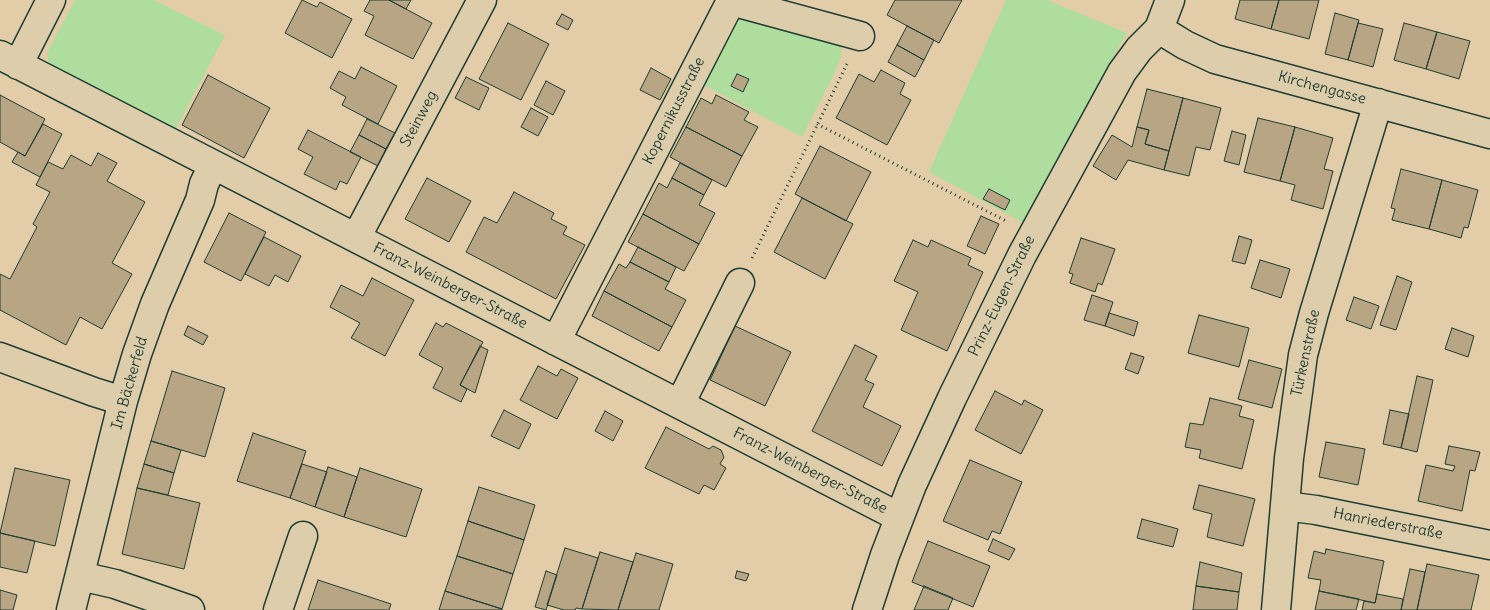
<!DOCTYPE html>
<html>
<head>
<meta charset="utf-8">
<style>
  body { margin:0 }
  canvas { display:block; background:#e2cda8 }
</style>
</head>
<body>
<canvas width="1490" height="610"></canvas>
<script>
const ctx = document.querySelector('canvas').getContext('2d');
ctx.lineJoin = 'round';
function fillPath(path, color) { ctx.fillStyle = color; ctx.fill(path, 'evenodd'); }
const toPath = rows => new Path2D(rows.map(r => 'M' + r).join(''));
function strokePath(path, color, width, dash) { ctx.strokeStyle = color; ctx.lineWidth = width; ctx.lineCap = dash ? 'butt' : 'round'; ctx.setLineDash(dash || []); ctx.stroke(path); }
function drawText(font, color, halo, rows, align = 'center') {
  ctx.font = font + ' Delius,sans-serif'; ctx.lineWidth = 5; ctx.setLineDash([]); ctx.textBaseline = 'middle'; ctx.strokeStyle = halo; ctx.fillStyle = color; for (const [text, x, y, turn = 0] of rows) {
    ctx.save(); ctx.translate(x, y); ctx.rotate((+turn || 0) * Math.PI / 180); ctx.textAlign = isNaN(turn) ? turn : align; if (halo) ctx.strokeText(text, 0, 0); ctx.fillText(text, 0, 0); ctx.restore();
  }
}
fillPath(toPath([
  [75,0,154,0,225,35,174,132,54,67,48,61,47,53],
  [1006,0,1047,0,1127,33,1099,82,1024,223,929,172],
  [754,16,841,44,842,54,835,72,802,137,698,82,730,25,739,19]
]), '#aedd9d');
const building = toPath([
  [302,0,317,7,320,2,352,19,332,58,285,33,302,0],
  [370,0,389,0,432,23,413,59,365,35,374,16,364,11,370,0],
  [389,0,411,0,406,9,389,0],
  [895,0,962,0,939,43,887,15,895,0],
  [1240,0,1279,0,1271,29,1235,19,1240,0],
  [1279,0,1319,0,1309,39,1271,29,1279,0],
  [1335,13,1359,20,1348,60,1325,54,1335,13],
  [562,14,573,20,568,30,556,24,562,14],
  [508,23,549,44,521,100,479,79,508,23],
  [1358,23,1383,29,1373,67,1348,60,1358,23],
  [1404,23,1437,32,1426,69,1394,60,1404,23],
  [907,26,934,40,924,60,897,45,907,26],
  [1437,32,1470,41,1459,79,1426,69,1437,32],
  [897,45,924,60,915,77,888,62,897,45],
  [361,67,397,86,378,124,342,105,346,97,330,88,339,71,355,79,361,67],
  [651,68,671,79,660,100,640,90,651,68],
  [881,70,905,83,900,94,911,100,887,145,836,118,859,74,874,82,881,70],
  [737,74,749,79,743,92,731,86,737,74],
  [208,75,270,108,244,158,182,125,208,75],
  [466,77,489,88,479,110,455,98,466,77],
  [546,81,565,91,553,115,534,105,546,81],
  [1147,89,1183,98,1169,151,1145,144,1149,130,1137,127,1147,89],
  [0,95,45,119,25,156,0,142,0,95],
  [716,95,749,112,744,120,758,127,742,156,686,127,701,98,712,104,716,95],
  [1183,98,1221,108,1210,150,1196,147,1189,176,1164,170,1183,98],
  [531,108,548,117,538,136,521,127,531,108],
  [1258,118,1295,127,1280,181,1244,172,1258,118],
  [367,119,395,133,386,149,359,135,367,119],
  [43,124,62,134,40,177,12,162,18,152,25,156,43,124],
  [686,127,742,156,726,187,670,157,686,127],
  [1137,127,1149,130,1145,144,1169,151,1164,170,1128,160,1116,180,1093,166,1112,135,1132,147,1137,127],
  [1295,127,1333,138,1324,169,1333,171,1323,209,1291,200,1295,185,1280,181,1295,127],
  [308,130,361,157,347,184,340,181,336,190,304,174,313,157,298,149,308,130],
  [1232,131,1246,135,1239,165,1224,161,1232,131],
  [359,135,386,149,378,166,350,152,359,135],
  [820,146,871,172,846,221,795,194,820,146],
  [98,153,117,163,107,181,145,202,112,263,132,274,102,329,80,317,66,345,0,310,0,274,10,279,37,227,33,224,50,192,36,185,48,162,63,169,71,155,91,166,98,153],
  [680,163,712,180,704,195,672,178,680,163],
  [1401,169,1442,180,1429,229,1392,220,1395,209,1391,208,1401,169],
  [427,178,471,201,449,242,405,219,427,178],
  [672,178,704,195,699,205,715,213,699,244,643,214,659,183,667,188,672,178],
  [1442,180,1478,190,1468,228,1464,227,1461,238,1429,229,1442,180],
  [989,189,1010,200,1005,210,983,199,989,189],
  [514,192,554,213,551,219,567,227,563,234,585,245,556,299,466,252,484,217,497,223,514,192],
  [802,198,853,224,825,279,774,252,802,198],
  [229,213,266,232,241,281,204,262,229,213],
  [643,214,699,244,684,271,628,242,643,214],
  [981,216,999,224,985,254,967,246,981,216],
  [1239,236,1252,240,1245,264,1232,261,1239,236],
  [264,237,301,256,288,282,275,275,269,286,245,274,264,237],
  [1081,238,1115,249,1102,285,1098,283,1095,292,1070,283,1073,274,1069,273,1081,238],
  [913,240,928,247,931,240,971,258,968,265,983,272,947,351,901,330,918,292,894,281,913,240],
  [638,247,676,267,669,282,630,262,638,247],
  [1260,260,1290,269,1281,298,1251,288,1260,260],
  [630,262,669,282,665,289,686,300,672,327,604,291,619,264,626,268,630,262],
  [1397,276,1412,282,1396,330,1380,325,1397,276],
  [372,278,414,300,385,356,351,338,360,323,330,307,341,285,363,296,372,278],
  [604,291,672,327,659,351,592,316,604,291],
  [1092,295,1113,302,1105,326,1084,320,1092,295],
  [1354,297,1379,306,1371,329,1346,320,1354,297],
  [1109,313,1138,322,1134,336,1105,326,1109,313],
  [1199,315,1249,328,1239,367,1188,353,1199,315],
  [436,323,443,327,446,323,483,342,460,385,467,389,461,402,433,388,443,368,419,355,436,323],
  [188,326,208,336,203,345,184,335,188,326],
  [735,326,791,352,765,406,710,380,735,326],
  [1452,328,1474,336,1468,357,1445,349,1452,328],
  [855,345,877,356,865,380,874,384,863,407,901,426,882,466,812,431,855,345],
  [480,346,488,350,475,393,460,385,480,346],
  [1131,353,1144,357,1138,374,1125,369,1131,353],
  [1249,360,1282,369,1272,408,1238,399,1249,360],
  [538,366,557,376,561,369,578,378,557,419,520,400,538,366],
  [172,371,225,388,205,457,151,441,172,371],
  [1417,376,1433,380,1417,452,1401,448,1417,376],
  [995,391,1022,405,1024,400,1043,410,1021,454,975,430,995,391],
  [1210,398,1242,406,1239,416,1254,420,1242,469,1199,458,1201,450,1185,447,1190,423,1203,425,1210,398],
  [504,410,531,424,519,449,491,436,504,410],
  [1390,410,1409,414,1401,448,1383,444,1390,410],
  [605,411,623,421,613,441,595,431,605,411],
  [666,427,709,449,713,446,721,450,724,457,720,464,726,468,714,490,704,485,699,494,645,468,666,427],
  [253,433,306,451,290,498,237,481,253,433],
  [151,441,181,450,174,473,144,464,151,441],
  [1326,442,1365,449,1358,485,1319,477,1326,442],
  [1449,446,1480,452,1475,471,1470,470,1462,511,1418,501,1426,465,1453,471,1455,466,1445,464,1449,446],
  [970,460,1022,482,1000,534,992,531,988,540,943,521,970,460],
  [144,464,174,473,168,495,137,488,144,464],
  [302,464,327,472,315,507,290,498,302,464],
  [328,467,357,477,344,517,315,507,328,467],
  [15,468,70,480,55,546,0,533,15,468],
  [360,468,422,489,406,537,344,517,360,468],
  [1199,485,1255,499,1243,546,1207,537,1212,514,1193,509,1199,485],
  [479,487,535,505,524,540,468,521,479,487],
  [137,488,200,503,184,569,122,554,137,488],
  [1142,519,1178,529,1173,547,1137,538,1142,519],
  [468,521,524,540,513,574,457,556,468,521],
  [0,533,35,541,27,573,0,567,0,533],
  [993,539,1015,549,1009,560,988,551,993,539],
  [928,541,990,566,973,607,912,582,928,541],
  [565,548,598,558,582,609,576,608,575,610,564,610,547,605,565,548],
  [1326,549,1384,561,1375,603,1319,591,1321,580,1308,578,1314,551,1325,554,1326,549],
  [600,552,633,562,618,610,582,609,600,552],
  [636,553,673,564,659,610,618,610,636,553],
  [457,556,513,574,502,609,445,591,457,556],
  [1200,562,1242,573,1239,592,1196,586,1200,562],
  [1427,564,1479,575,1471,610,1417,610,1427,564],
  [1410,569,1425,572,1417,610,1401,610,1410,569],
  [546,571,557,575,546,610,535,607,546,571],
  [737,571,749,574,746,581,735,578,737,571],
  [318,580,391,604,389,610,308,610,318,580],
  [924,586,953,598,948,610,914,610,924,586],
  [1196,586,1239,592,1237,610,1193,610,1196,586],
  [0,590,17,595,13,610,0,610,0,590],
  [445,591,502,609,502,610,439,610,445,591],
  [1319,591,1359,599,1356,610,1315,610,1319,591],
  [1377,594,1403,599,1401,610,1362,610,1364,601,1375,603,1377,594]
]);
fillPath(building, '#b7a583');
strokePath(building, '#1f3d34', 1);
const minor = toPath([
  [1159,29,1185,45,1215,59,1490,134],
  [0,55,899,517],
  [18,65,51,0],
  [356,238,482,0],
  [556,341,731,1,860,36],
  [0,357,94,392,123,401],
  [680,404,740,283],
  [1285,506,1316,510,1490,545],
  [80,576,115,584,190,610],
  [71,610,123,401,137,354,155,304,200,200,204,184,213,165],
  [278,610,303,536],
  [867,610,885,555,912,485,952,398,1022,255,1122,72,1139,49,1159,29,1170,0],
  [1276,610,1289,458,1303,355,1314,313,1378,103]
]);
strokePath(minor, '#1f3d34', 31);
strokePath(toPath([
  [817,124,1008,222],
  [752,258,848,62]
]), '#1f3d34', 3, [1, 4]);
strokePath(minor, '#decdaa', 28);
drawText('15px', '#1f3d34', '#decdaa', [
  ["Kirchengasse",1322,88,15],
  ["Kopernikusstraße",674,111,-63],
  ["Steinweg",419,119,-62],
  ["Franz-Weinberger-Straße",450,286,27],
  ["Prinz-Eugen-Straße",1002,296,-64],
  ["Türkenstraße",1306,353,-78],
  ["Im Bäckerfeld",130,383,-74],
  ["Franz-Weinberger-Straße",810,471,27],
  ["Hanriederstraße",1388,524,11]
]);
</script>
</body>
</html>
